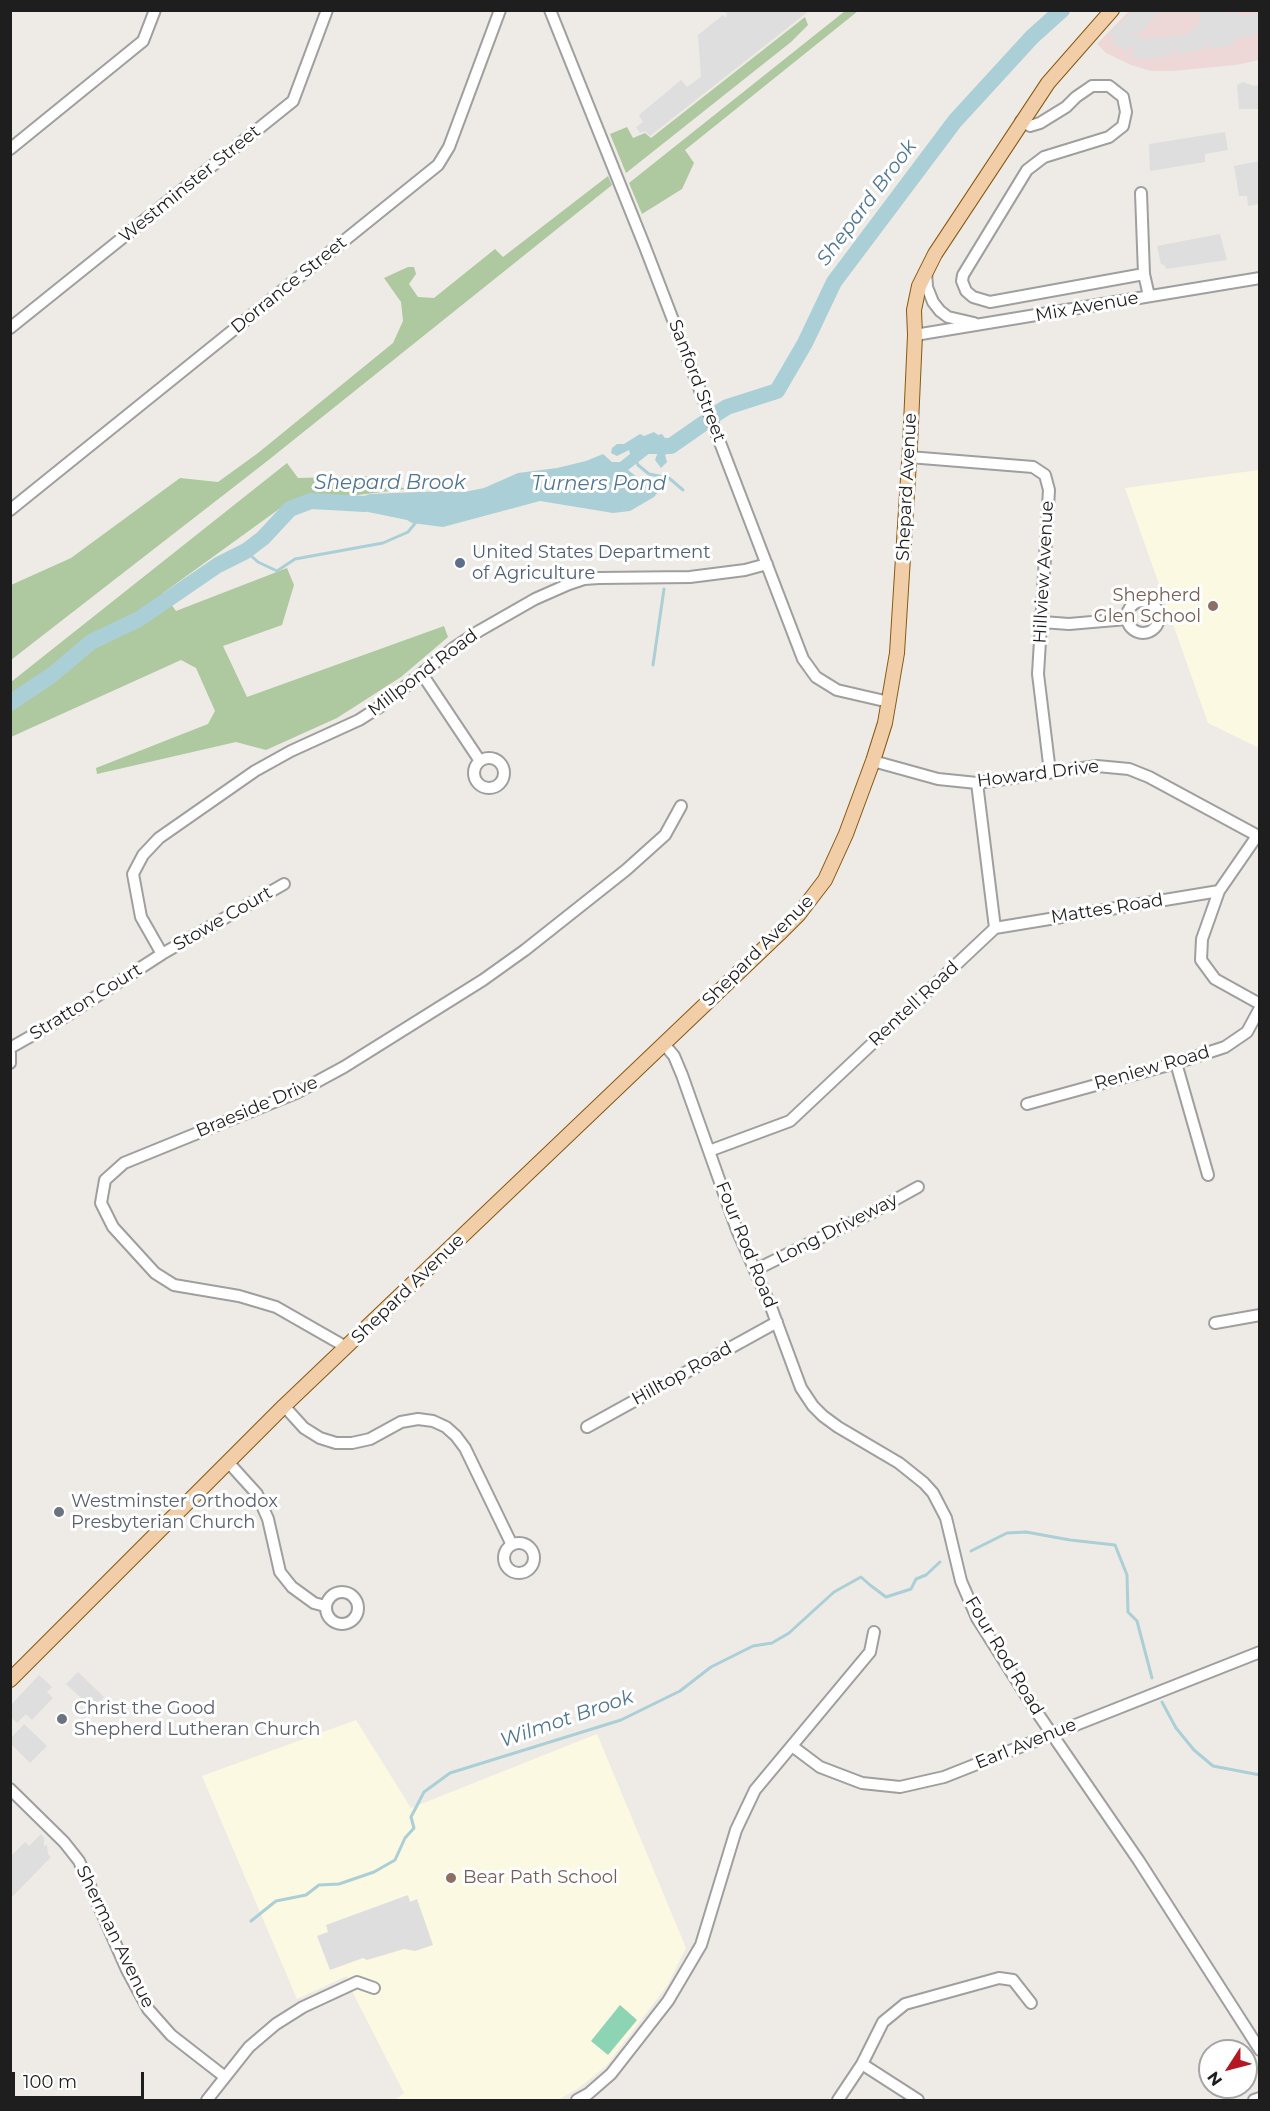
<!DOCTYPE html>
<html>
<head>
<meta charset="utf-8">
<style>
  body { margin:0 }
  #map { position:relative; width:1270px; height:2111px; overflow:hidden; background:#eeebe6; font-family:Montserrat,sans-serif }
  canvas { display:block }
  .frame { position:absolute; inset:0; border:12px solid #1e1e1e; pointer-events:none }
  .north { position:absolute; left:1198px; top:2039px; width:60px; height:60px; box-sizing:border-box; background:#fff; border:2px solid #a5a5a5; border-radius:50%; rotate:234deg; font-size:16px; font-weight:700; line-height:24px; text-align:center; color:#1e1e1e }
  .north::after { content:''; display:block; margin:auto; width:21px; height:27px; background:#b41822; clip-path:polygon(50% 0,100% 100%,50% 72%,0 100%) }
  .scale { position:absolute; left:12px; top:2072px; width:132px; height:27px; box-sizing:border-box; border:3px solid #1e1e1e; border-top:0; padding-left:8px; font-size:18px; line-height:21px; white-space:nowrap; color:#1e1e1e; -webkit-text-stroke:4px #fff; paint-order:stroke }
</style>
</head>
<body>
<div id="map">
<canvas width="1270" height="2111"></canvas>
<div class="frame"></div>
<div class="north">N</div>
<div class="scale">100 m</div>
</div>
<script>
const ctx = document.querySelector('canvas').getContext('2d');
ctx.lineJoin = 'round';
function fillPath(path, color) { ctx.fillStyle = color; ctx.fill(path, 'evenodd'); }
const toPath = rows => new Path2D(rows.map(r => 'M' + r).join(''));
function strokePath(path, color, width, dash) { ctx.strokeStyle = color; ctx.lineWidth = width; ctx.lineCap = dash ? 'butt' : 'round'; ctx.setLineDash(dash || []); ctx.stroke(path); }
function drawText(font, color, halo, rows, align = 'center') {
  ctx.font = font + ' Montserrat,sans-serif'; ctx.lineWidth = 6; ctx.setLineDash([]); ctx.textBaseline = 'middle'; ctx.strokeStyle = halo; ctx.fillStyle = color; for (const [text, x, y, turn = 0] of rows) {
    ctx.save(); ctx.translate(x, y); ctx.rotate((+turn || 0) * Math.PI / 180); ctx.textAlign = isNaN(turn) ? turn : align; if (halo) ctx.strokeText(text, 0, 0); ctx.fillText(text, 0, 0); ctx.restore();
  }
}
fillPath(toPath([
  [1129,11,1259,11,1259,60,1236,65,1172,71,1151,71,1131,65,1106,53,1097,44]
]), '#edd7d7');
fillPath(toPath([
  [1259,470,1260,470,1259,748,1208,723,1125,488],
  [356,1720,411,1808,597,1734,686,1948,667,1986,606,2066,580,2087,558,2100,395,2100,404,2093,354,1995,347,1976,297,1999,202,1776]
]), '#fbf9e1');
fillPath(toPath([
  [845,11,858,11,685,150,694,163,682,189,642,214,629,183],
  [805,17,808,25,791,42,626,173,610,134,627,127,633,138,645,133,651,138],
  [608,176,612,185,266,462,11,660,11,585,71,558,180,478,218,482,258,453,393,343,403,321,401,302,384,278,408,267,414,267,416,274,409,284,418,297,434,298,495,249,503,257],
  [287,463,298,478,365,476,406,489,286,504,163,593,176,611,287,568,294,585,282,625,223,646,247,697,444,626,448,637,401,677,337,718,266,750,236,742,97,774,96,768,208,724,215,711,196,668,181,660,11,737,11,682]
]), '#aec89f');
fillPath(toPath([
  [620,2005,637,2020,608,2055,591,2041]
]), '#8dd4b4');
fillPath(toPath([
  [1133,10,1160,11,1137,36,1132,32,1133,35,1144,39,1186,35,1195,26,1201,23,1199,15,1205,10,1223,11,1224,15,1237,11,1239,17,1259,14,1259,34,1235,39,1236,45,1209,49,1207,42,1205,43,1206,49,1177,54,1176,47,1173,48,1173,55,1145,59,1133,58,1133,46,1130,46,1127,52,1112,43,1114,36,1108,33,1117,25,1123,26,1121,23],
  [720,11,809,11,650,136,645,131,640,133,636,127,643,122,639,115,681,80,687,87,701,77,698,35,723,15,726,18,727,13],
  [1243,82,1254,86,1259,85,1259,109,1239,109,1237,85],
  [1225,132,1228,150,1205,154,1205,162,1150,171,1149,144],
  [1259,161,1259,204,1248,206,1247,196,1239,196,1234,166],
  [1220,234,1227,260,1166,269,1164,265,1161,264,1157,246],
  [78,1672,104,1697,93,1709,66,1684],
  [39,1675,52,1687,47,1692,53,1698,32,1720,26,1714,17,1723,11,1717,11,1705],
  [24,1724,47,1746,30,1763,11,1744,11,1738],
  [41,1834,44,1838,44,1846,47,1845,48,1854,51,1857,11,1898,11,1856,25,1842,29,1846],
  [408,1895,410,1902,417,1899,433,1945,415,1951,404,1949,367,1960,363,1958,330,1970,317,1936,328,1932,326,1925]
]), '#dedede');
fillPath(toPath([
  [654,432,658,435,662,434,674,450,665,455,667,462,661,468,655,460,658,452,655,452,650,453,628,470,642,481,661,489,654,497,630,511,613,513,540,501,443,527,412,523,407,520,368,512,345,502,370,494,443,491,464,492,484,488,518,473,557,468,586,461,603,454,612,462,620,462,630,454,629,450,617,456,611,453,612,448,617,444,624,444,640,434,644,436]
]), '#abcfd6');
strokePath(toPath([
  [636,460,638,465,649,474,669,478,683,490],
  [246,551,258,562,277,571,295,559,383,543,408,532,417,521],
  [653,665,664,589],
  [971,1551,1007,1533,1026,1532,1070,1540,1115,1545,1127,1575,1128,1612,1137,1621,1152,1678],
  [1162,1702,1176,1728,1194,1750,1213,1766,1260,1775],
  [251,1921,276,1901,306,1895,319,1885,339,1884,374,1872,395,1860,405,1838,414,1828,411,1817,424,1792,450,1773,621,1720,680,1691,711,1667,753,1646,772,1643,789,1633,834,1592,861,1577,870,1585,886,1597,911,1589,916,1579,926,1575,940,1562]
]), '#abcfd6', 3);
strokePath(toPath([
  [716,414,727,407,777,391,805,343,834,282,955,121,1032,37,1062,10],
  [648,446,671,446,704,423],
  [10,703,52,675,91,642,139,619,218,565,246,551,263,538,290,509,311,501,365,504]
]), '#abcfd6', 16);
const minor = toPath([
  [550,10,645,247,803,659,816,677,837,690,889,702],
  [1021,121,1030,126,1040,123,1066,107,1076,97,1092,86,1109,86,1123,97,1126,112,1123,126,1109,137,1044,157,1027,170,963,275,962,281,966,291,973,297,990,302,1144,274,1149,296],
  [10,149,143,41,155,10],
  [1141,193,1144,274],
  [926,271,927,287,933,302,940,311,948,317,974,323],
  [10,328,293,101,327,10],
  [915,335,1260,278],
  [909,457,1033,467,1045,475,1049,490,1038,674,1050,772],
  [10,510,438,165,449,147,500,10],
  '1127 617a16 16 0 1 1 32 0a16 16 0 1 1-32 0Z',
  [1042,622,1069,624,1127,619],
  [422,674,480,761],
  '474 773a15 15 0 1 1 30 0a15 15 0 1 1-30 0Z',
  [873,761,938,779,977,783,1097,766,1129,769,1149,777,1260,837],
  [1257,836,1219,891,1202,939,1201,960,1215,979,1260,1004],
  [995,928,1219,891],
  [162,954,141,917,133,874,143,855,159,838,255,771,291,751,359,720,381,706,455,647,479,631,535,599,569,584,584,579,599,578,690,577,745,570,767,564],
  [664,1044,674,1056,682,1075,737,1230,771,1307,801,1388,813,1406,823,1416,838,1427,899,1463,924,1483,933,1493,946,1518,961,1581,977,1618,1034,1708,1139,1861,1260,2050],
  [10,1048,63,1018,162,954,284,884],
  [10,1053,10,1063],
  [1176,1063,1208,1175],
  [1027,1104,1176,1063,1225,1047,1247,1032,1260,1008],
  [709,1151,790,1121,995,928,977,783],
  [755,1270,873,1212,918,1187],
  [1215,1323,1260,1315],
  [346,1347,276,1307,239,1296,174,1285,155,1273,113,1227,101,1203,105,1180,124,1163,296,1093,344,1067,483,980,525,950,626,870,665,835,681,806],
  [284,1406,304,1428,320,1438,336,1443,352,1443,370,1439,401,1422,418,1419,433,1421,446,1427,456,1436,465,1448,512,1545],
  [587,1427,777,1322],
  [228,1462,257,1494,268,1519,280,1572,292,1587,314,1603,325,1606],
  '504 1558a15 15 0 1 1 30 0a15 15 0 1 1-30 0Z',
  '326 1608a16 16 0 1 1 32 0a16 16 0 1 1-32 0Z',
  [792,1746,820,1767,862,1783,900,1787,944,1777,1260,1652],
  [10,1789,64,1842,79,1861,127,1970,148,2009,171,2035,225,2077],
  [862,2064,918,2100],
  [207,2100,249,2047,276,2024,303,2007,357,1982,374,1988],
  [577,2100,588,2094,611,2074,668,2001,701,1945,736,1830,755,1790,870,1652,874,1632],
  [838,2100,862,2064,883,2022,905,2004,999,1978,1013,1980,1031,2003],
  [1254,2100,1260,2098]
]);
const major = toPath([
  [10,1680,284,1406,779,934,799,914,825,880,846,834,873,761,885,723,897,653,910,446,915,335,914,310,919,286,935,254,1048,83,1112,10]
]);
strokePath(minor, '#9f9f9f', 14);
strokePath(major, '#865912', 16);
strokePath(minor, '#fff', 10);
strokePath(major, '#f1cda8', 14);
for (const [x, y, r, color] of [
  [460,563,6,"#5c6f8a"],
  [1213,606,6,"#8d6e63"],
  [59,1512,6,"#6b7280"],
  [62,1719,6,"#6b7280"],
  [451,1878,6,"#8d6e63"]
]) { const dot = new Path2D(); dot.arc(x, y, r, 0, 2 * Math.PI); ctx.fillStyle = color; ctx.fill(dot); strokePath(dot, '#fff', 2); }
drawText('18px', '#1e1e1e', '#fff', [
  ["Westminster Street",190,184,-39],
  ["Dorrance Street",289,285,-39],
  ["Mix Avenue",1087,307,-10],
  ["Sanford Street",697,381,69],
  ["Shepard Avenue",907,487,-87],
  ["Hillview Avenue",1044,572,-87],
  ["Millpond Road",423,673,-37],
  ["Howard Drive",1038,774,-7],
  ["Mattes Road",1107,909,-9],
  ["Stowe Court",223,919,-30],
  ["Shepard Avenue",758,951,-45],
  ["Stratton Court",86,1002,-32],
  ["Rentell Road",914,1004,-43],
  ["Reniew Road",1152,1068,-16],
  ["Braeside Drive",257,1107,-23],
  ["Long Driveway",837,1229,-27],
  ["Four Rod Road",746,1245,68],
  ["Shepard Avenue",408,1289,-44],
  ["Hilltop Road",682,1374,-29],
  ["Four Rod Road",1004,1656,59],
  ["Earl Avenue",1026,1744,-22],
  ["Sherman Avenue",115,1937,64]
]);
drawText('18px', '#4e5e75', '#fff', [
  ["United States Department",472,553],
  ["of Agriculture",472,574]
], 'left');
drawText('18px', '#785e54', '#fff', [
  ["Shepherd",1201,596],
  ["Glen School",1201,617],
  ["Bear Path School",463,1878,"left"]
], 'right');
drawText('18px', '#5b616d', '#fff', [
  ["Westminster Orthodox",71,1502],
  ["Presbyterian Church",71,1523],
  ["Christ the Good",74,1709],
  ["Shepherd Lutheran Church",74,1730]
], 'left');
drawText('italic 20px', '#4f7694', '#fff', [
  ["Shepard Brook",867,203,-53],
  ["Shepard Brook",390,483],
  ["Turners Pond",599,484],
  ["Wilmot Brook",567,1719,-19]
]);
</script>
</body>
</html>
